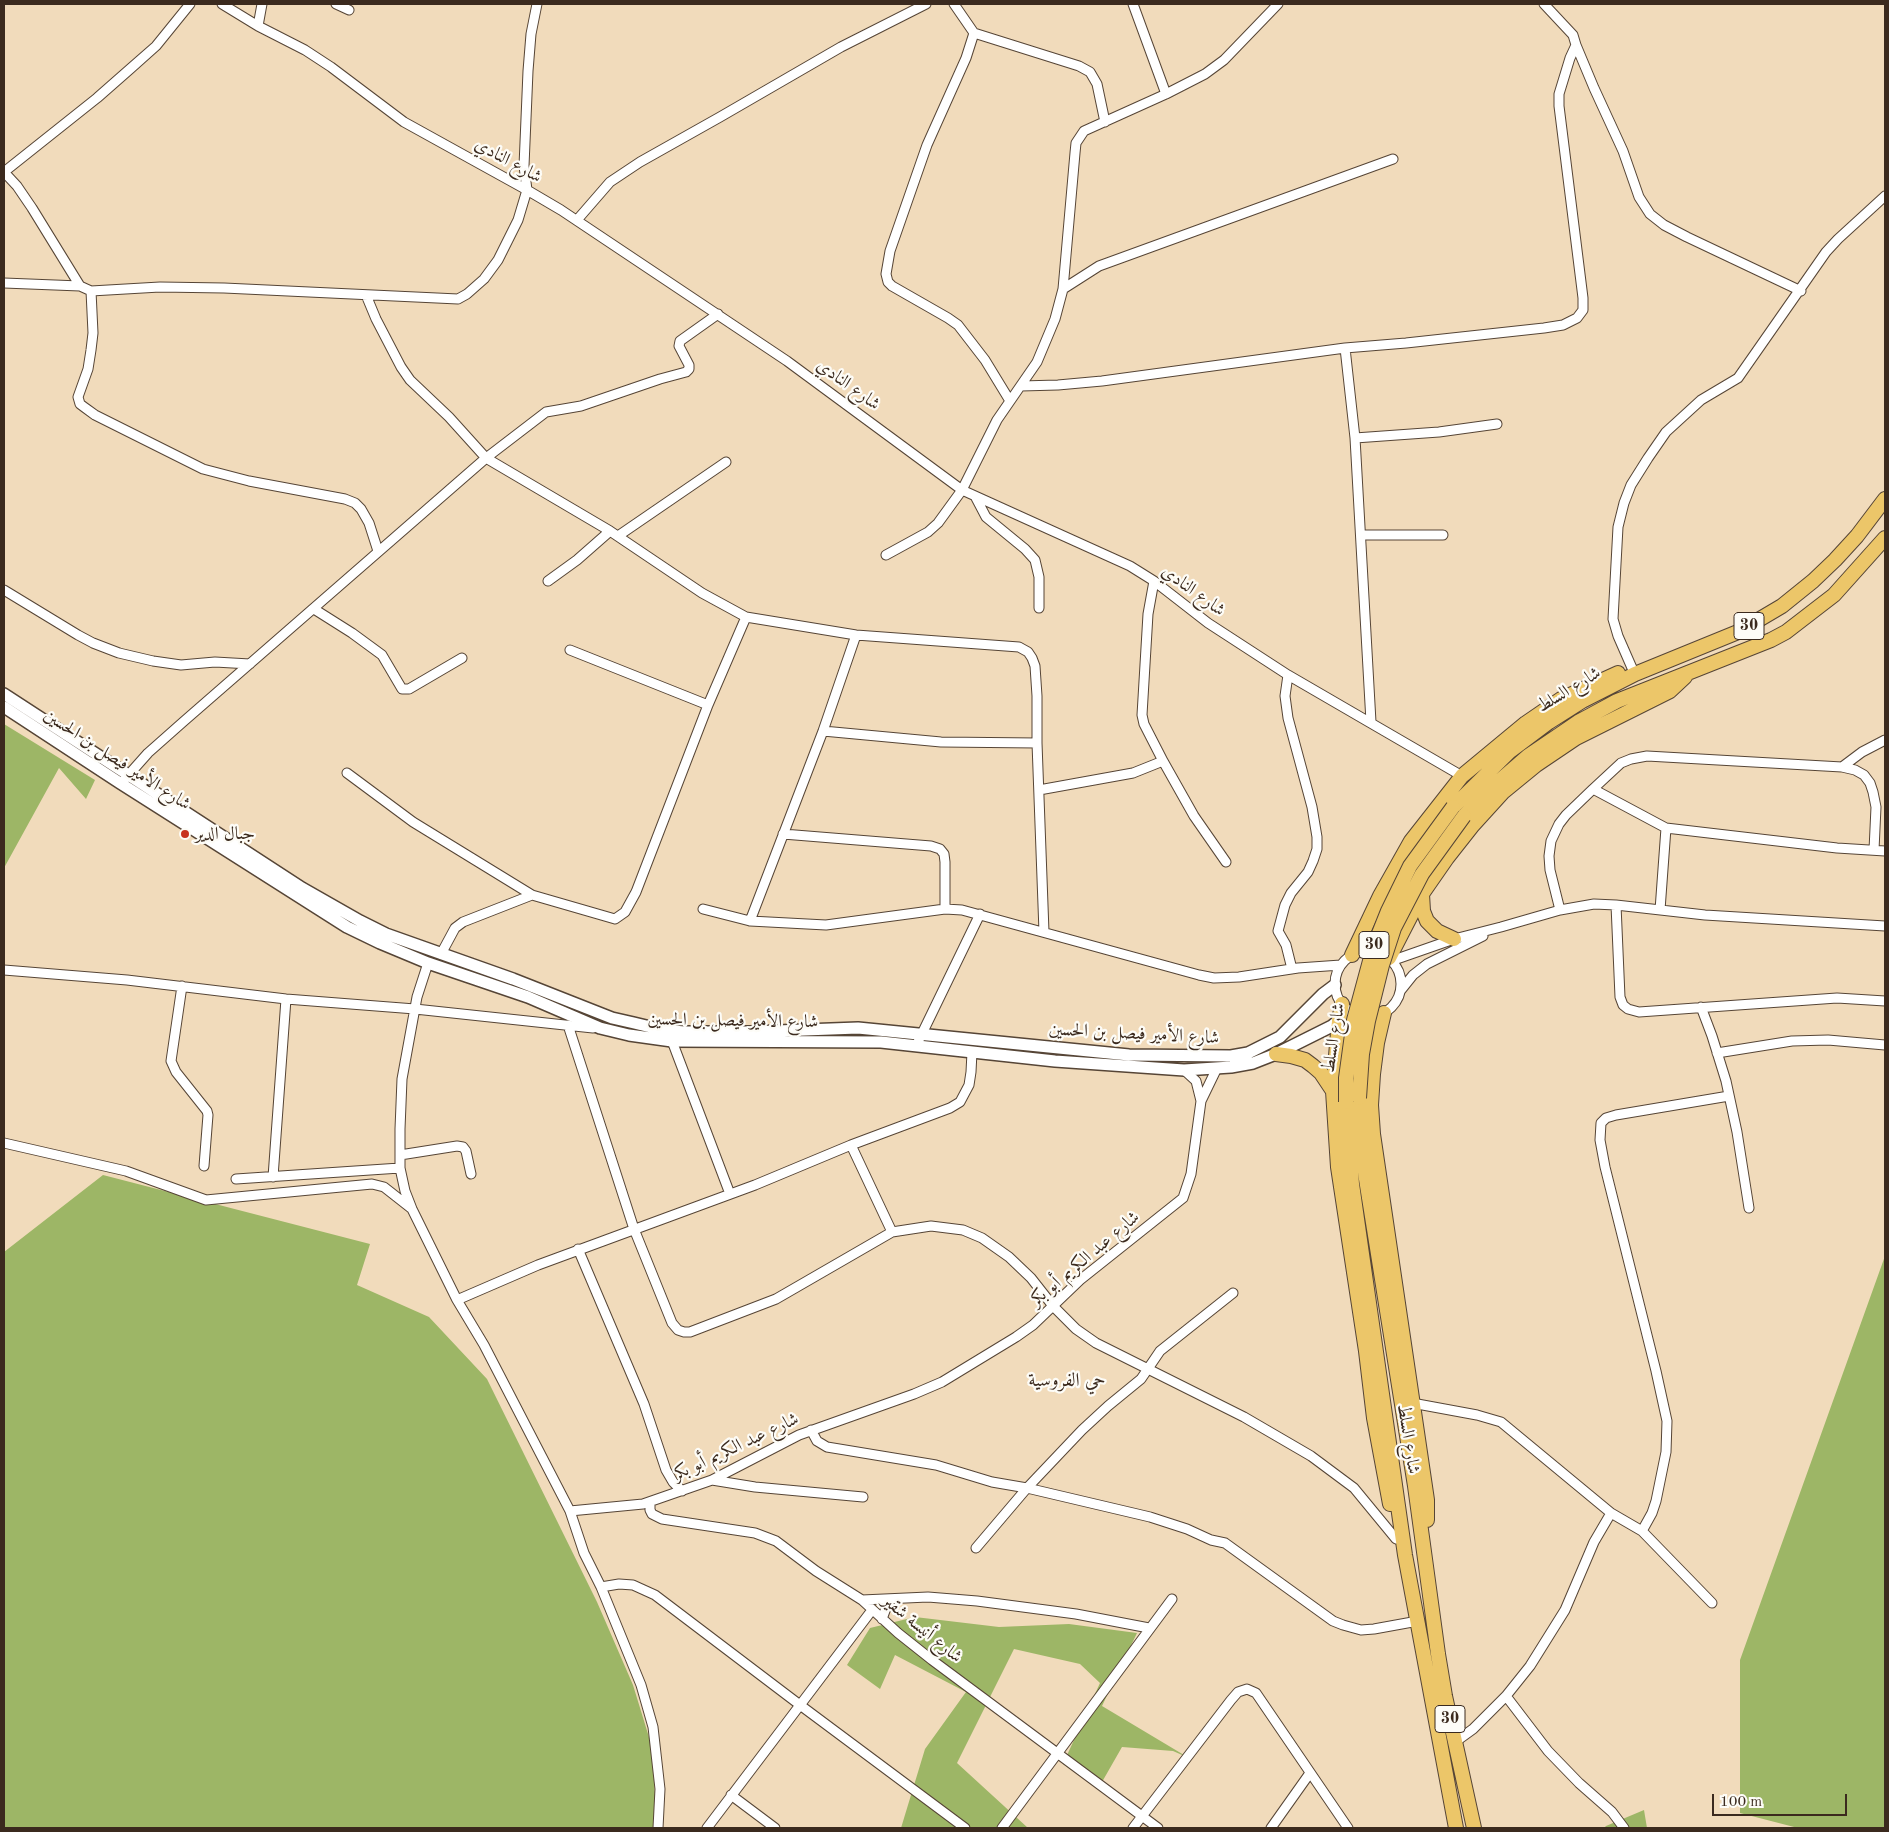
<!DOCTYPE html>
<html>
<head>
<meta charset="utf-8">
<style>
  body { margin:0 }
  #map { position:relative; width:1889px; height:1832px; overflow:hidden; background:#f1dbbb; font-family:"Old Standard TT",serif }
  canvas { display:block }
  .frame { position:absolute; inset:0; border:5px solid #3b2a1e; pointer-events:none }
  .scale { position:absolute; left:1712px; top:1794px; width:135px; height:22px; box-sizing:border-box; border:2px solid #3b2a1e; border-top:0; padding-left:6px; font-size:15px; line-height:18px; white-space:nowrap; color:#3b2a1e; -webkit-text-stroke:4px #fdfcf7; paint-order:stroke }
</style>
</head>
<body>
<div id="map">
<canvas width="1889" height="1832"></canvas>
<div class="frame"></div>
<div class="scale">100 m</div>
</div>
<script>
const ctx = document.querySelector('canvas').getContext('2d');
ctx.lineJoin = 'round';
function fillPath(path, color) { ctx.fillStyle = color; ctx.fill(path, 'evenodd'); }
const toPath = rows => new Path2D(rows.map(r => 'M' + r).join(''));
function strokePath(path, color, width, dash) { ctx.strokeStyle = color; ctx.lineWidth = width; ctx.lineCap = dash ? 'butt' : 'round'; ctx.setLineDash(dash || []); ctx.stroke(path); }
function drawText(font, color, halo, rows, align = 'center') {
  ctx.font = font + ' "Old Standard TT",Amiri,serif'; ctx.lineWidth = 4.5; ctx.setLineDash([]); ctx.textBaseline = 'middle'; ctx.strokeStyle = halo; ctx.fillStyle = color; for (const [text, x, y, turn = 0] of rows) {
    ctx.save(); ctx.translate(x, y); ctx.rotate((+turn || 0) * Math.PI / 180); ctx.textAlign = isNaN(turn) ? turn : align; if (halo) ctx.strokeText(text, 0, 0); ctx.fillText(text, 0, 0); ctx.restore();
  }
}
fillPath(toPath([
  [4,724,95,780,86,799,59,768,4,868],
  [103,1175,370,1244,357,1285,429,1317,487,1379,597,1602,633,1685,652,1747,657,1828,4,1828,4,1252],
  [1885,1256,1885,1828,1798,1828,1740,1813,1740,1660],
  [915,1617,999,1627,1069,1624,1137,1633,1102,1706,1189,1758,1173,1751,1122,1747,1098,1789,1063,1764,1100,1683,1080,1664,1014,1649,957,1763,1028,1828,901,1828,925,1749,966,1692,895,1655,880,1689,847,1665,870,1628],
  [1644,1810,1647,1828,1604,1828,1606,1826]
]), '#9db666');
const minor = toPath([
  [222,4,258,26,305,50,331,67,404,122,527,190,561,210,787,361,962,490,1130,566,1154,581,1208,623,1288,675,1462,776],
  [336,4,349,10],
  [954,4,974,33,966,58,927,145,890,251,886,274,888,282,892,286,948,318,958,325,985,360,1010,401],
  [1133,4,1166,94],
  [258,26,262,4],
  [974,33,1079,66,1090,72,1097,84,1105,122],
  [1576,45,1594,88,1623,151,1639,197,1650,214,1664,225,1687,237,1801,291],
  [4,172,97,98,130,69,156,46,190,4],
  [4,172,17,186,32,208,80,286],
  [577,220,610,182,640,162,720,117,841,47,926,4],
  [4,283,80,286,91,291,160,287,224,288,458,299,467,294,484,279,498,260,518,220,527,190,524,166,528,71,531,34,537,4],
  [1063,289,1075,153,1076,143,1084,131,1166,94,1205,74,1224,60,1278,4],
  [91,291,93,333,91,350,88,369,78,397,80,404,84,407,95,415,203,469,249,481,345,499,355,503,361,509,369,523,378,551],
  [366,295,376,319,401,367,410,380,449,417,486,458,546,412,581,406,660,379,686,372,689,369,689,365,679,346,680,341,718,314],
  [1345,348,1355,438,1371,722],
  [1021,386,1058,385,1102,381,1345,348,1406,343,1544,328,1563,325,1577,318,1583,310,1583,298,1559,106,1559,94,1570,58,1576,45,1573,35,1544,4],
  [1355,438,1439,432,1497,424],
  [976,498,986,517,1025,549,1035,560,1039,577,1039,608],
  [1361,535,1443,535],
  [618,536,726,462],
  [886,555,928,532,938,523,962,490,997,420,1037,362,1055,319,1063,289,1099,266,1393,159],
  [548,581,577,560,610,531],
  [4,590,78,635,93,643,119,653,153,661,181,665,215,662,250,664],
  [314,609,352,633,382,655,402,689,409,689,462,658],
  [570,650,708,705],
  [1632,668,1618,636,1613,619,1618,527,1624,503,1631,485,1648,458,1666,432,1701,400,1738,378,1826,252,1838,239,1885,196],
  [1288,675,1285,696,1288,718,1312,807,1317,837,1317,849,1313,861,1308,872,1291,893,1285,905,1278,931,1286,945,1292,969],
  [823,731,941,742,1037,743],
  [1163,761,1194,816,1226,862],
  [1842,767,1862,752,1885,740],
  [347,773,413,822,532,895,615,919,625,912,636,892,708,705,746,617],
  [124,780,148,753,183,722,486,458,610,531,702,593,746,617,856,635,1019,647,1028,652,1032,658,1035,666,1037,696,1037,743,1044,932],
  [1039,790,1133,773,1163,761,1144,724,1142,715,1148,614,1154,581],
  [1666,828,1837,848,1885,851],
  [783,834,931,846,940,849,944,854,945,862,945,909],
  [1616,905,1620,997,1623,1005,1628,1009,1639,1012,1837,998,1885,1001],
  [703,909,750,921,826,925,945,909,962,910,1199,975,1214,978,1239,977,1298,968,1341,965],
  [1560,910,1550,870,1549,856,1551,841,1559,824,1566,815,1593,789],
  [1660,910,1666,828,1593,789,1621,763,1631,759,1647,756,1842,767,1855,770,1864,775,1870,783,1873,792,1876,807,1874,850],
  [750,921,823,731,856,635],
  '1335 984a33 33 0 1 1 66 0a33 33 0 1 1-66 0Z',
  [441,954,455,928,463,922,532,895],
  [1391,961,1454,939,1501,927,1560,910,1594,904,1616,905,1705,915,1885,926],
  [4,970,127,980,286,999,415,1009,593,1028],
  [182,986,171,1061,176,1072,207,1111,208,1115,204,1166],
  [1401,990,1413,975,1427,964,1483,936],
  [1701,1007,1712,1036,1726,1081,1737,1132,1749,1208],
  [568,1025,634,1229,672,1323,678,1330,684,1332,690,1332,776,1299,892,1232,931,1226,963,1230,982,1238,1009,1257,1031,1278,1053,1306,1076,1329,1096,1343,1244,1417,1311,1456,1354,1488,1396,1539],
  [672,1041,730,1194],
  [916,1046,980,914],
  [1717,1053,1792,1041,1828,1040,1885,1045],
  [1184,1070,1196,1081,1201,1101],
  [4,1143,126,1171,206,1200,372,1184,384,1187,412,1209],
  [851,1145,892,1232],
  [400,1155,457,1146,463,1147,466,1151,471,1174],
  [400,1168,405,1191,412,1209,457,1300,484,1345,570,1511],
  [273,1177,286,999],
  [236,1179,400,1168,400,1129,402,1079,417,997,428,963],
  [578,1249,644,1404,666,1470,673,1482,682,1491],
  [457,1300,538,1265,755,1185,851,1145,950,1108,960,1102,969,1085,971,1072,972,1052],
  [1412,1403,1477,1415,1501,1422,1611,1513],
  [811,1430,817,1441,827,1447,936,1465,992,1482,1027,1488,1150,1517,1187,1529,1211,1540,1225,1543,1333,1621,1343,1625,1361,1630,1374,1629,1418,1621],
  [712,1480,755,1487,863,1497],
  [650,1502,650,1510,652,1514,662,1519,755,1533,776,1541,816,1571,862,1600,898,1633,932,1660,1158,1828],
  [1642,1531,1712,1603],
  [976,1548,1027,1488,1082,1430,1108,1406,1141,1379,1160,1351,1233,1293],
  [601,1587,641,1685,653,1727,660,1789,658,1828],
  [862,1600,928,1597,977,1601,1076,1614,1149,1628],
  [882,1619,889,1600],
  [1506,1696,1548,1751,1579,1783,1612,1812,1624,1828],
  [1455,1742,1473,1729,1506,1696,1530,1666,1565,1610,1594,1542,1611,1513,1642,1531,1652,1513,1656,1501,1666,1452,1667,1421,1656,1371,1605,1167,1600,1140,1601,1123,1606,1118,1616,1115,1729,1096],
  [731,1795,775,1828],
  [707,1828,872,1610],
  [965,1828,800,1705,655,1595,633,1585,619,1584,601,1587,584,1553,570,1511,643,1504,712,1480,799,1435,914,1394,942,1382,1016,1337,1033,1325,1080,1280,1183,1198,1191,1174,1201,1101,1217,1068],
  [1002,1828,1172,1599],
  [1133,1828,1231,1700,1238,1692,1247,1689,1256,1693,1348,1828],
  [1271,1828,1310,1773]
]);
const tertiary = toPath([
  [4,694,302,888,360,921,386,934,513,979,612,1018,634,1023,663,1030,684,1032,750,1032,858,1028,1129,1055,1231,1056,1248,1053,1280,1037,1323,994,1335,985],
  [4,707,120,783,347,927,380,943,428,963,528,997,600,1028,629,1035,672,1041,881,1042,1055,1061,1184,1070,1231,1067,1253,1063,1276,1054,1332,1026,1350,1011]
]);
const primary = toPath([
  [1453,807,1509,752,1549,722,1582,701,1635,674,1738,632,1782,606,1813,581,1835,560,1857,536,1885,499],
  [1464,816,1490,789,1528,756,1578,722,1617,701,1771,640,1786,632,1834,595,1885,538],
  [1422,894,1423,911,1427,921,1437,931,1454,939],
  [1352,955,1380,896,1411,841,1462,776,1526,723,1561,699,1618,673],
  [1389,958,1422,894,1447,858,1473,825,1503,792,1536,765,1576,738,1670,691,1685,677],
  [1342,1004,1339,1021,1333,1091,1338,1167,1366,1351,1374,1418,1390,1504],
  [1384,1013,1377,1043,1373,1074,1371,1105,1373,1134,1427,1500,1427,1520],
  [1276,1054,1291,1056,1305,1060,1313,1066,1321,1073,1333,1091],
  [1359,1098,1360,1128,1366,1179,1415,1486,1438,1654,1445,1696,1474,1828],
  [1346,1102,1352,1184,1405,1555,1456,1828]
]);
strokePath(minor, '#564536', 11);
strokePath(tertiary, '#564536', 14);
strokePath(primary, '#564536', 16);
strokePath(minor, '#fff', 9);
strokePath(tertiary, '#fff', 11);
strokePath(primary, '#ecc669', 14);
const primaryBridge = toPath([
  [1359,1098,1362,1054,1368,1021,1382,965,1394,928,1422,874,1464,816],
  [1346,1102,1346,1078,1354,1020,1374,946,1388,911,1410,866,1453,807]
]);
strokePath(primaryBridge, '#564536', 16, []);
strokePath(primaryBridge, '#ecc669', 14);
for (const [x, y, r, color] of [
  [185,834,5,"#c8321e"]
]) { const dot = new Path2D(); dot.arc(x, y, r, 0, 2 * Math.PI); ctx.fillStyle = color; ctx.fill(dot); strokePath(dot, '#fdfcf7', 2); }
for (const [x, y, w] of [
  [1749,626,30],
  [1374,945,30],
  [1450,1719,30]
]) { const box = new Path2D(); box.roundRect(x - w / 2, y - 13.5, w, 27, 4); ctx.fillStyle = '#fdfcf7'; ctx.fill(box); strokePath(box, '#3b2a1e', 1); }
drawText('bold 16px', '#3b2a1e', null, [
  ["30",1749,626],
  ["30",1374,945],
  ["30",1450,1719]
]);
drawText('18px', '#3b2a1e', '#fdfcf7', [
  ["شارع النادي",508,161,29],
  ["شارع النادي",848,385,36],
  ["شارع النادي",1193,591,36],
  ["شارع السلط",1569,690,-31],
  ["شارع الأمير فيصل بن الحسين",117,760,33],
  ["شارع الأمير فيصل بن الحسين",733,1021,1],
  ["شارع الأمير فيصل بن الحسين",1134,1034,3],
  ["شارع السلط",1334,1038,-81],
  ["شارع عبد الكريم أبو بكر",1085,1259,-40],
  ["شارع السلط",1408,1439,81],
  ["شارع عبد الكريم أبو بكر",736,1447,-25],
  ["شارع أنيسة شقير",922,1629,39]
]);
drawText('18px', '#3b2a1e', '#fdfcf7', [
  ["جبال الدير",195,834]
], 'left');
drawText('19px', '#3b2a1e', '#fdfcf7', [
  ["حي الفروسية",1067,1381]
]);
</script>
</body>
</html>
